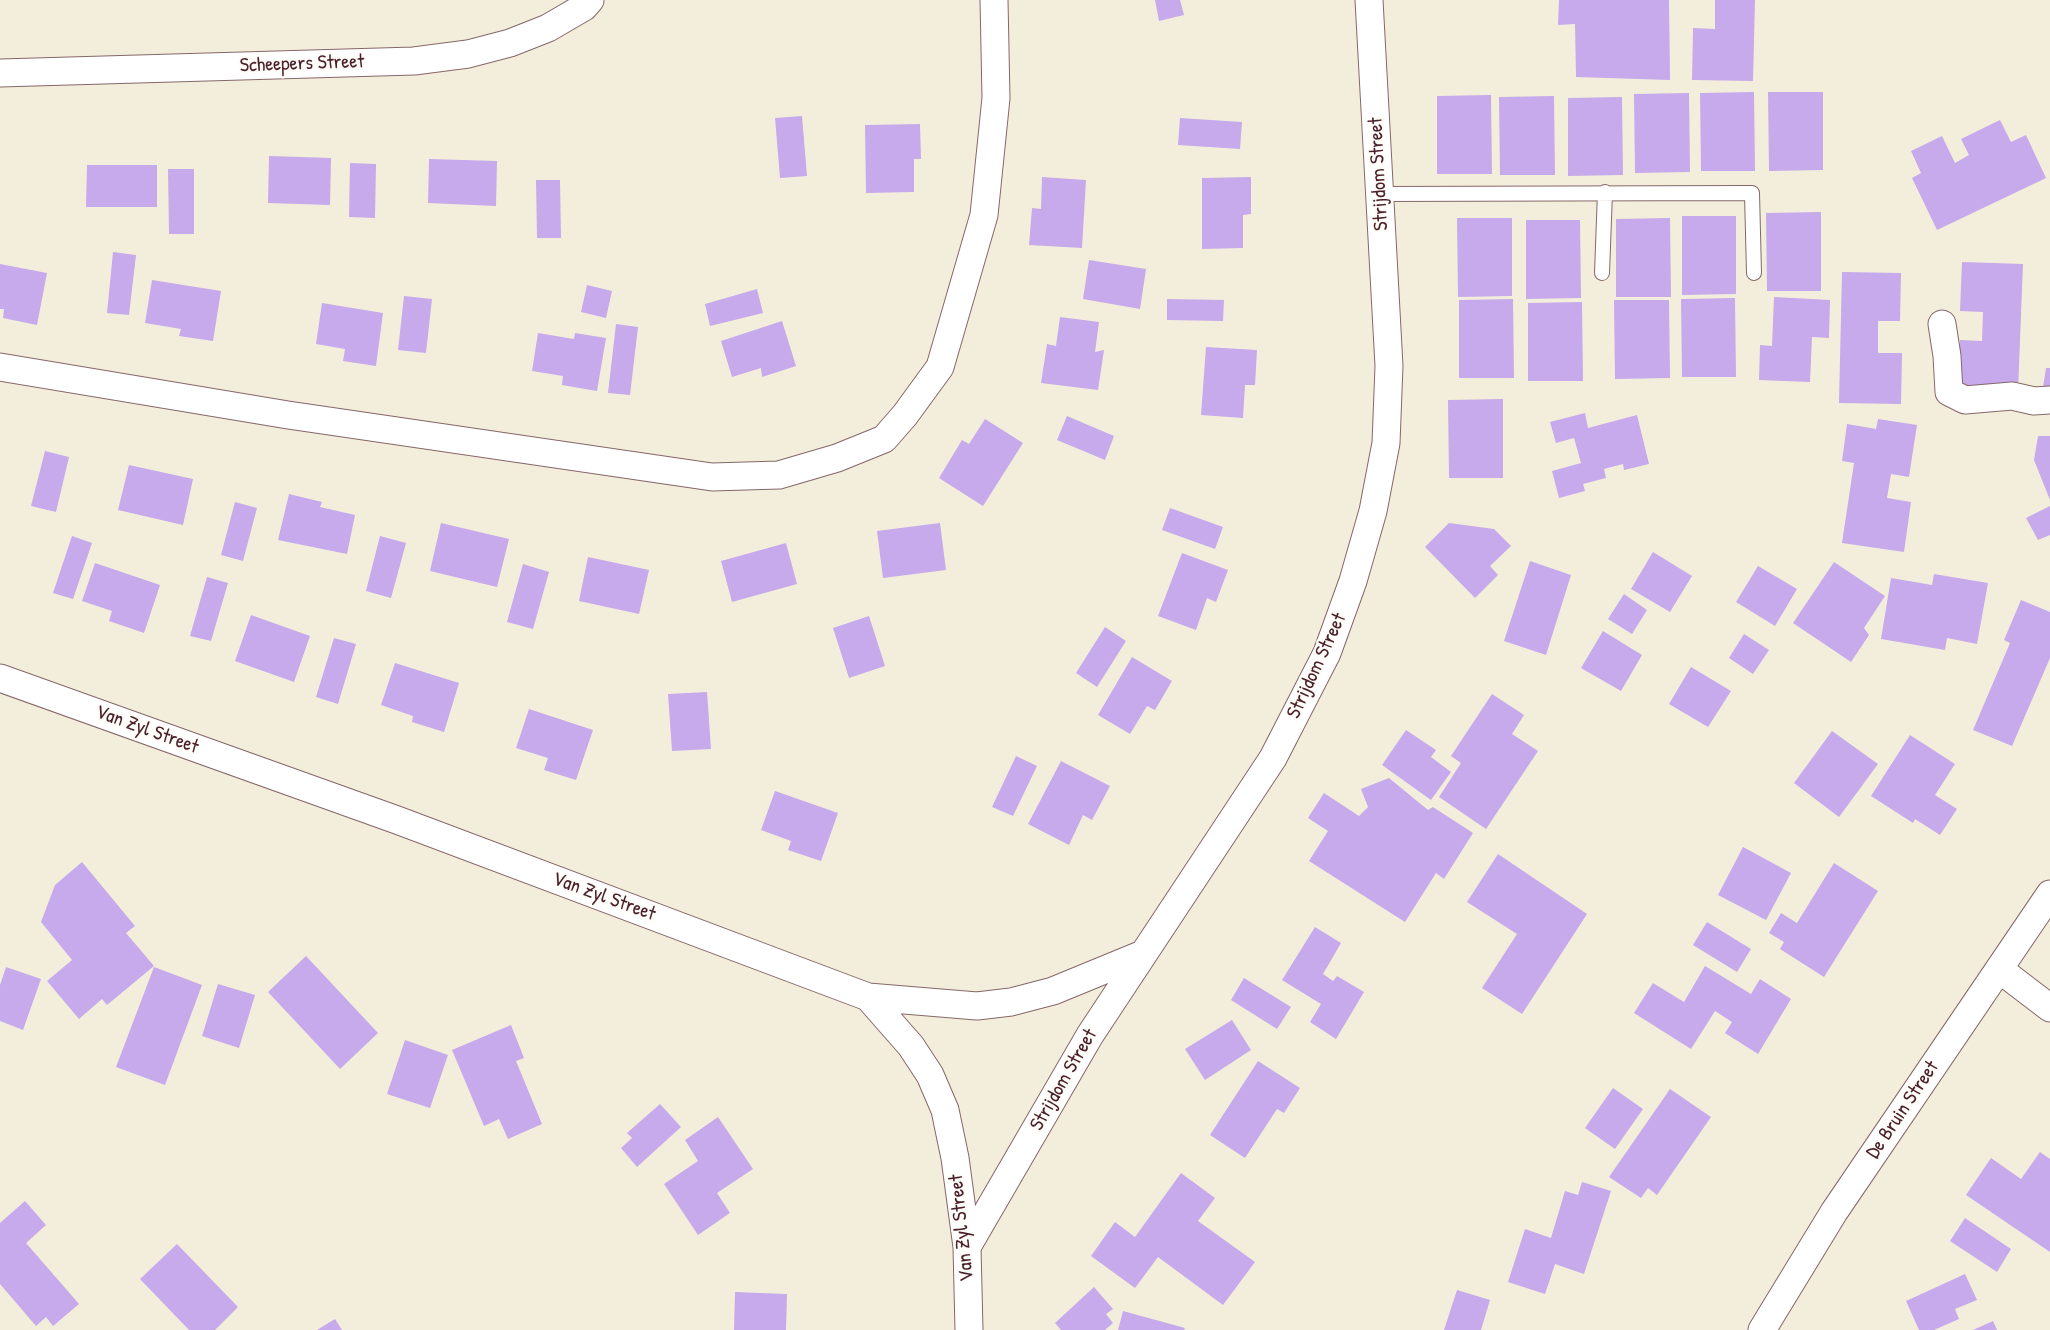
<!DOCTYPE html>
<html>
<head>
<meta charset="utf-8">
<style>
  body { margin:0 }
  canvas { display:block; background:#f3eedb }
</style>
</head>
<body>
<canvas width="2050" height="1330"></canvas>
<script>
const ctx = document.querySelector('canvas').getContext('2d');
ctx.lineJoin = 'round';
function fillPath(path, color) { ctx.fillStyle = color; ctx.fill(path, 'evenodd'); }
const toPath = rows => new Path2D(rows.map(r => 'M' + r).join(''));
function strokePath(path, color, width, dash) { ctx.strokeStyle = color; ctx.lineWidth = width; ctx.lineCap = dash ? 'butt' : 'round'; ctx.setLineDash(dash || []); ctx.stroke(path); }
function drawText(font, color, halo, rows, align = 'center') {
  ctx.font = font + ' "Patrick Hand",sans-serif'; ctx.lineWidth = 4.5; ctx.setLineDash([]); ctx.textBaseline = 'middle'; ctx.strokeStyle = halo; ctx.fillStyle = color; for (const [text, x, y, turn = 0] of rows) {
    ctx.save(); ctx.translate(x, y); ctx.rotate((+turn || 0) * Math.PI / 180); ctx.textAlign = isNaN(turn) ? turn : align; if (halo) ctx.strokeText(text, 0, 0); ctx.fillText(text, 0, 0); ctx.restore();
  }
}
fillPath(toPath([
  [1155,0,1180,0,1184,15,1159,21],
  [1559,0,1669,0,1670,80,1576,77,1575,24,1558,25],
  [1715,0,1755,0,1753,81,1692,80,1693,28,1715,29],
  [1754,92,1755,171,1701,171,1700,93],
  [1768,92,1823,92,1823,170,1769,171],
  [1689,93,1690,172,1635,173,1634,94],
  [1491,95,1492,174,1437,174,1437,96],
  [1554,96,1555,175,1500,175,1499,97],
  [1622,97,1623,175,1568,176,1568,98],
  [802,116,807,176,780,178,775,118],
  [1180,118,1242,122,1240,149,1178,145],
  [2000,120,2011,142,2026,135,2046,178,1937,230,1912,178,1921,173,1911,151,1942,136,1955,163,1969,155,1961,139],
  [920,124,921,159,914,159,914,192,866,193,865,125],
  [269,156,331,158,330,205,268,203],
  [429,159,497,161,496,206,428,203],
  [350,163,376,164,375,218,349,217],
  [87,165,157,165,157,207,86,207],
  [168,169,194,169,194,234,169,234],
  [1042,177,1086,180,1082,248,1029,245,1032,208,1041,209],
  [1251,177,1251,214,1243,215,1243,248,1202,249,1202,178],
  [536,180,560,180,561,238,537,238],
  [1821,212,1821,291,1767,291,1766,213],
  [1682,216,1736,216,1736,294,1682,295],
  [1457,218,1512,218,1512,296,1458,297],
  [1670,218,1671,297,1616,297,1616,219],
  [1526,220,1580,220,1581,298,1526,299],
  [113,252,136,255,129,315,107,313],
  [1089,260,1146,269,1140,309,1083,299],
  [1962,262,2023,264,2018,391,1958,389,1960,340,1982,341,1983,312,1960,311],
  [0,264,47,273,37,325,3,318,4,309,0,309],
  [1842,272,1901,273,1900,321,1878,321,1878,353,1902,353,1901,404,1839,403],
  [152,280,221,291,213,341,179,336,181,329,145,323],
  [587,285,612,291,606,318,581,312],
  [757,289,763,313,710,326,705,304],
  [404,296,432,299,426,353,398,350],
  [1774,297,1830,300,1829,338,1812,337,1810,382,1759,380,1760,345,1772,346],
  [1735,298,1736,377,1682,377,1681,299],
  [1167,299,1224,300,1223,321,1167,320],
  [1513,299,1514,378,1459,378,1459,300],
  [1614,300,1669,300,1670,378,1615,379],
  [1582,302,1583,381,1528,381,1528,303],
  [322,303,383,313,376,366,343,361,345,349,316,344],
  [1060,317,1099,322,1095,352,1104,350,1098,390,1041,383,1047,344,1056,346],
  [782,321,796,366,762,377,761,368,732,377,721,341],
  [616,324,638,327,630,395,608,393],
  [538,333,574,339,575,333,606,338,597,391,562,385,563,376,532,371],
  [1206,347,1257,350,1255,385,1245,385,1243,418,1201,415],
  [2046,368,2050,368,2050,387,2043,387],
  [1503,399,1503,478,1449,478,1448,400],
  [1585,413,1588,428,1637,415,1649,464,1624,470,1623,464,1604,469,1606,478,1583,484,1585,491,1559,498,1552,471,1581,463,1574,438,1556,443,1550,422],
  [1067,416,1114,436,1105,460,1057,440],
  [985,419,1023,443,983,506,939,478,962,440,969,444],
  [1878,419,1917,425,1909,477,1891,474,1887,498,1911,502,1904,552,1842,543,1854,463,1842,461,1847,424,1876,429],
  [2038,436,2050,436,2050,500,2034,460],
  [45,451,69,457,56,512,31,506],
  [129,465,193,479,183,525,118,510],
  [289,494,322,502,320,507,355,515,347,554,278,540],
  [235,502,257,508,243,561,221,555],
  [2050,506,2050,535,2038,540,2026,518],
  [1170,508,1223,527,1215,549,1162,530],
  [441,523,509,539,497,587,430,571],
  [940,523,946,570,883,578,877,531],
  [1449,523,1494,529,1511,546,1490,566,1498,575,1475,598,1425,547],
  [72,536,92,543,73,599,53,593],
  [380,536,406,543,391,598,366,591],
  [786,543,797,584,732,602,721,561],
  [1653,552,1692,576,1670,612,1631,589],
  [1182,553,1228,570,1216,602,1207,598,1196,630,1158,616],
  [588,557,649,570,639,614,579,601],
  [1530,561,1571,575,1546,655,1504,641],
  [1834,562,1885,596,1864,628,1869,635,1851,662,1793,623],
  [95,563,160,585,144,633,109,621,112,611,82,601],
  [523,564,549,572,533,629,507,622],
  [1758,566,1797,589,1775,626,1736,602],
  [1934,574,1988,583,1977,644,1947,638,1945,650,1881,639,1891,578,1932,585],
  [207,577,228,583,211,641,190,636],
  [1624,594,1647,610,1632,634,1608,619],
  [2021,600,2050,612,2050,658,2012,746,1973,730,2010,643,2004,640],
  [251,615,310,636,294,682,235,661],
  [869,616,885,666,849,678,833,628],
  [1105,627,1126,641,1097,687,1076,673],
  [1603,631,1642,655,1621,691,1581,668],
  [1744,634,1769,650,1753,674,1729,658],
  [334,638,356,644,338,704,316,697],
  [1132,657,1172,681,1155,710,1147,706,1130,734,1098,715],
  [395,663,459,683,444,732,412,722,413,716,381,705],
  [1691,667,1731,691,1708,727,1669,704],
  [707,692,711,749,672,751,668,694],
  [1492,694,1524,715,1512,734,1538,751,1486,829,1439,797,1461,763,1451,756],
  [529,709,593,730,576,780,544,770,548,758,516,748],
  [1406,730,1436,750,1431,757,1451,772,1431,800,1382,765],
  [1832,731,1878,764,1839,817,1794,783],
  [1910,735,1955,764,1935,795,1957,809,1940,835,1915,819,1913,823,1871,796],
  [1016,756,1037,766,1013,816,992,807],
  [1061,761,1110,786,1092,820,1083,815,1069,845,1028,824],
  [1389,778,1428,810,1433,807,1473,833,1444,879,1436,873,1405,922,1309,861,1328,831,1308,818,1324,793,1359,816,1368,807,1361,789],
  [775,791,838,813,821,861,788,850,791,841,761,830],
  [1743,847,1791,873,1766,920,1718,895],
  [1498,854,1587,914,1522,1014,1482,988,1517,934,1467,902],
  [82,862,135,926,126,933,154,966,107,1005,102,999,79,1019,47,981,72,960,41,922,55,885],
  [1834,863,1878,891,1824,977,1780,949,1784,942,1769,933,1781,913,1797,923],
  [1707,922,1751,949,1737,972,1693,945],
  [1315,927,1341,943,1323,974,1333,981,1337,976,1364,992,1336,1039,1310,1022,1321,1004,1282,980],
  [306,956,378,1033,340,1069,268,992],
  [1705,966,1751,994,1760,979,1791,999,1758,1054,1725,1033,1732,1022,1715,1011,1691,1049,1634,1013,1653,983,1684,1002],
  [6,967,41,979,23,1030,0,1021,0,985],
  [154,967,202,985,165,1085,116,1067],
  [1244,978,1291,1007,1277,1029,1231,1000],
  [218,984,255,995,239,1048,202,1036],
  [1232,1020,1251,1050,1205,1080,1185,1049],
  [511,1025,524,1058,516,1061,542,1124,508,1139,499,1119,484,1126,452,1050],
  [405,1040,448,1055,430,1108,387,1094],
  [1258,1061,1300,1088,1284,1113,1277,1109,1245,1158,1210,1135],
  [1613,1088,1643,1109,1615,1149,1585,1128],
  [1670,1089,1711,1117,1657,1195,1648,1188,1641,1198,1609,1177],
  [660,1104,681,1127,637,1167,621,1148,632,1138,627,1133],
  [718,1117,753,1169,717,1193,730,1213,698,1235,664,1184,698,1161,685,1140],
  [2040,1152,2050,1159,2050,1252,1966,1195,1991,1158,2021,1179],
  [1181,1173,1215,1198,1198,1221,1255,1262,1223,1305,1158,1257,1135,1288,1091,1256,1115,1222,1135,1237],
  [1582,1182,1611,1191,1584,1274,1555,1264,1545,1294,1508,1282,1525,1229,1551,1238,1565,1191,1578,1195],
  [25,1201,46,1225,26,1243,79,1304,53,1326,46,1317,36,1326,0,1284,0,1223],
  [1965,1218,2011,1249,1997,1272,1950,1241],
  [177,1244,238,1307,215,1330,189,1330,140,1279],
  [1965,1274,1977,1300,1955,1309,1959,1319,1934,1330,1919,1330,1906,1301],
  [1094,1287,1113,1309,1106,1314,1113,1323,1105,1330,1061,1330,1055,1323],
  [1457,1290,1490,1300,1481,1330,1444,1330],
  [735,1292,787,1294,786,1330,734,1330],
  [1123,1311,1185,1328,1184,1330,1118,1330],
  [335,1319,342,1330,317,1330],
  [1993,1321,1997,1330,1973,1330]
]), '#c6aaeb');
const service = toPath([
  [1380,194,1752,193,1754,273],
  [1602,273,1605,192]
]);
const minor = toPath([
  [0,73,414,61,468,54,510,43,548,28,584,7,590,0],
  [1942,324,1947,356,1949,392,1965,400,2012,396,2034,401,2050,400],
  [0,367,288,415,712,477,779,475,837,458,884,439,905,415,940,367,984,215,996,98,994,0],
  [0,678,397,820,868,997,911,1046,930,1075,945,1110,955,1158,967,1247,969,1330],
  [1999,969,2050,1008],
  [868,997,977,1006,1011,1002,1053,991,1143,954],
  [967,1247,1090,1035,1273,758,1327,653,1353,581,1373,511,1386,443,1389,366,1369,0],
  [1762,1330,1834,1212,2050,894]
]);
strokePath(service, '#856769', 16);
strokePath(minor, '#856769', 29);
strokePath(service, '#fff', 14);
strokePath(minor, '#fff', 27);
drawText('20px', '#4a1f2b', '#fdfcf7', [
  ["Scheepers Street",302,64,-2],
  ["Strijdom Street",1379,174,-93],
  ["Strijdom Street",1317,666,-65],
  ["Van Zyl Street",147,730,20],
  ["Van Zyl Street",604,897,20],
  ["Strijdom Street",1064,1080,-60],
  ["De Bruin Street",1903,1110,-56],
  ["Van Zyl Street",962,1228,-96]
]);
</script>
</body>
</html>
